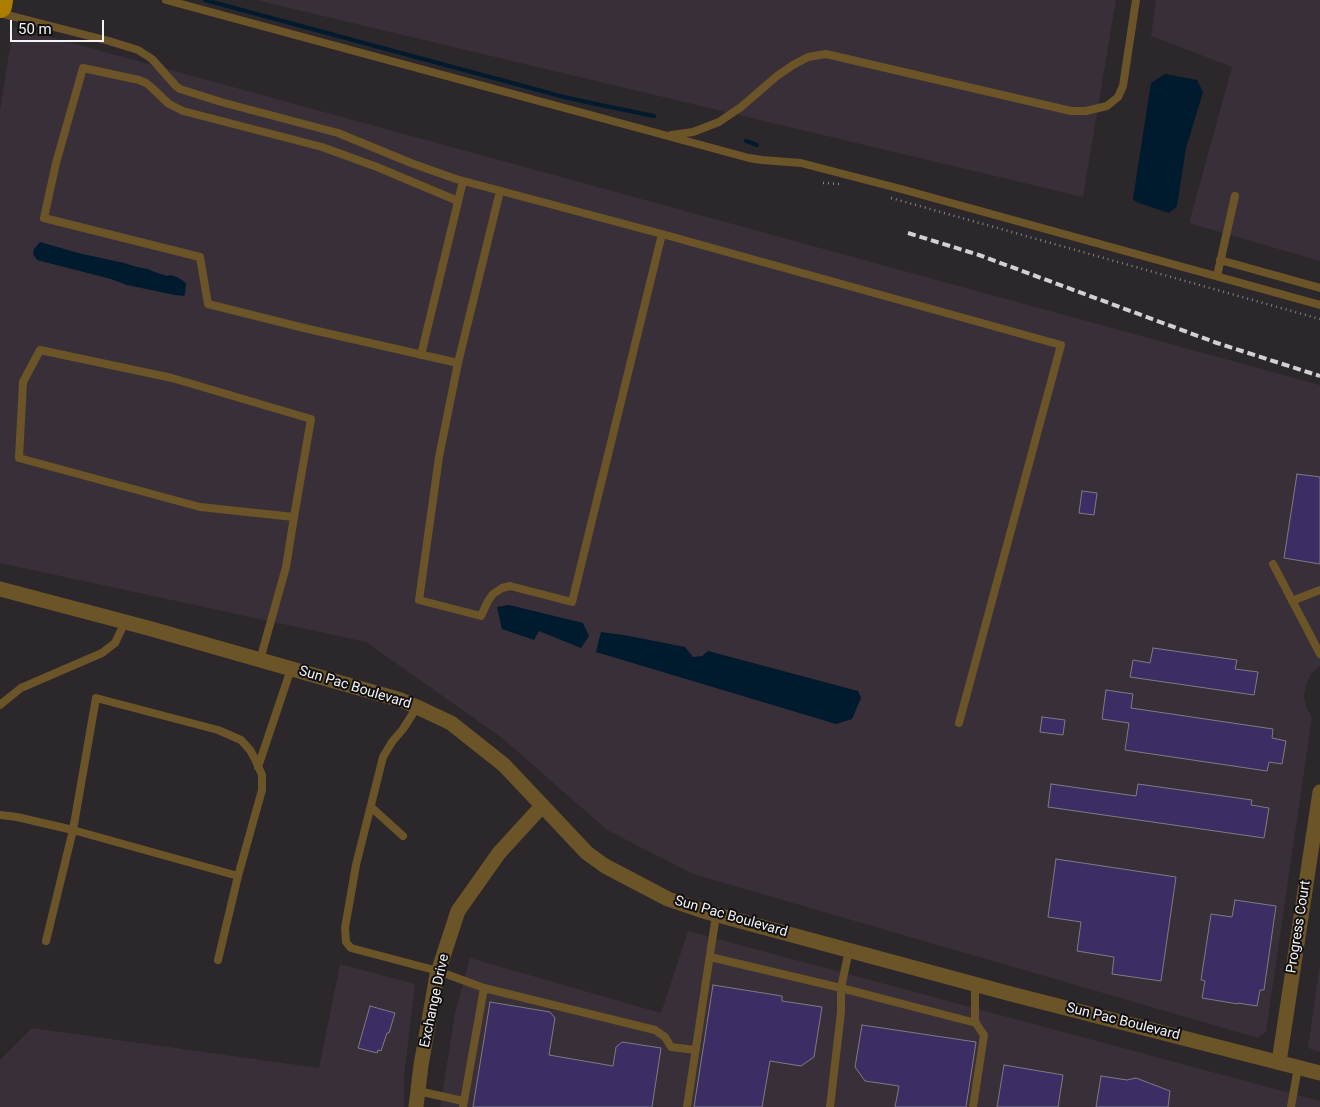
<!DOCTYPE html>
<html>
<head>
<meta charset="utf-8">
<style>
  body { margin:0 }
  #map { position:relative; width:1320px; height:1107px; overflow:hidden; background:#2b272b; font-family:Roboto,sans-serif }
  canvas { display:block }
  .scale { position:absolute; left:10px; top:20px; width:94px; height:22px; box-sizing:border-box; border:2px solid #f4f2f4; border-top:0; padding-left:6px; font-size:15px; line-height:18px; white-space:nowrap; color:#f4f2f4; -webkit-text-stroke:4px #121112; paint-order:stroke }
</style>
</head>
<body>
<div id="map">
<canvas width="1320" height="1107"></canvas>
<div class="scale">50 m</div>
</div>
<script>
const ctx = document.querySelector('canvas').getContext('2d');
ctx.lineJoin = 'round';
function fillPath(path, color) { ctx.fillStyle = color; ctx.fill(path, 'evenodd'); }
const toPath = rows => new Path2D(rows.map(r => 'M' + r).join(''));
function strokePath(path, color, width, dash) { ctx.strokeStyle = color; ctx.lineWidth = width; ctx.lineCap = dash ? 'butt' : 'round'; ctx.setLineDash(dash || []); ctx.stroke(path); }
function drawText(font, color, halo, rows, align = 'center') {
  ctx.font = font + ' Roboto,sans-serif'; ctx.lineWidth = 4; ctx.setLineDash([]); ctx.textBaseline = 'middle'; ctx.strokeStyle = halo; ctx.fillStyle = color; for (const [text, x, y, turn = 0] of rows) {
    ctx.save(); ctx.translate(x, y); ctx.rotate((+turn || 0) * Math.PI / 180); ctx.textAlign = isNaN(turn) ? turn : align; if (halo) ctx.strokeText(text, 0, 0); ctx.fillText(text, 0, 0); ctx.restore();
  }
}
fillPath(toPath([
  [256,0,1116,0,1083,197],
  [1156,0,1320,0,1320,261,1189,223,1232,67,1151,36],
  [14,27,1320,385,1320,666,1311,674,1306,685,1304,696,1306,707,1312,717,1266,1032,1258,1038,693,874,607,830,502,738,366,642,0,563,0,111,8,59],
  [688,931,1320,1101,1320,1107,440,1107,455,1013,470,958,661,1013],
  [1320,963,1320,1052,1308,1048],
  [340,964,415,984,404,1077,404,1107,0,1107,0,1060,32,1028,319,1068]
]), '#382f38');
fillPath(toPath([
  [1165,74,1197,80,1203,92,1186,148,1177,206,1169,213,1136,202,1133,199,1151,83],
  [40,242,78,253,124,263,137,267,148,269,152,271,167,276,170,275,177,277,186,283,185,294,184,296,175,295,127,285,111,279,37,260,33,254,34,249],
  [509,605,583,623,589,636,581,648,539,631,534,640,502,629,497,607],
  [601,632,624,635,685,647,693,657,702,656,708,651,858,691,861,698,852,719,836,724,596,652]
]), '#001a2e');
strokePath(toPath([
  [205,0,564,97,591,103,654,116],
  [746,141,757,145]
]), '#001a2e', 4);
const building = toPath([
  [1297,474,1320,477,1320,564,1284,558,1297,474],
  [1082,491,1097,493,1094,515,1079,513,1082,491],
  [1153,648,1237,660,1235,669,1258,672,1254,695,1130,677,1133,660,1150,663,1153,648],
  [1106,690,1133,694,1131,708,1273,729,1272,738,1286,741,1282,764,1269,762,1267,771,1125,750,1129,723,1102,719,1106,690],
  [1042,717,1065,720,1063,735,1040,732,1042,717],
  [1051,784,1136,796,1138,784,1252,800,1251,805,1269,808,1264,838,1048,807,1051,784],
  [1056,859,1176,877,1161,981,1112,974,1114,957,1077,951,1081,922,1048,917,1056,859],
  [1235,900,1276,906,1264,990,1260,990,1257,1006,1238,1003,1238,1004,1202,998,1205,981,1201,980,1211,914,1232,917,1235,900],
  [713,985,782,996,782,1001,822,1007,814,1057,801,1066,770,1061,762,1107,694,1107,713,985],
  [490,1002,550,1012,555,1018,549,1055,613,1066,616,1047,622,1042,661,1048,652,1107,473,1107,490,1002],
  [370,1006,395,1013,389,1033,387,1033,381,1051,378,1050,377,1053,358,1048,370,1006],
  [862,1025,976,1042,966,1107,895,1107,899,1086,865,1081,855,1067,862,1025],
  [1004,1065,1063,1075,1058,1107,997,1107,1004,1065],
  [1101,1076,1127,1080,1136,1078,1170,1091,1168,1107,1096,1107,1101,1076]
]);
fillPath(building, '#3c2e64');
strokePath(building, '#7c7c81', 1);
strokePath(toPath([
  [823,183,840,184],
  [891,198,1320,319]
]), '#888588', 2.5, [1, 4]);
strokePath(toPath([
  [166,0,749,158,762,160,801,163,901,189,1320,305],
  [0,13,109,41,138,50,152,59,176,86,180,89,221,102,338,133,411,163,456,179,662,234,1061,345,959,723],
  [671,135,693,132,719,122,741,107,777,76,793,65,808,57,826,54,1071,111,1086,111,1107,106,1118,97,1123,86,1136,0],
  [458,201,377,167,322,147,183,111,169,104,151,87,146,83,139,80,83,68,56,163,44,218,200,257,208,304,304,328,458,363,439,457,419,600,481,616,488,601,493,594,502,588,510,586,572,602,662,234],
  [1220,260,1320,288],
  [1217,276,1235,196],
  [421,355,463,181],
  [458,363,500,191],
  [1273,564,1320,654],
  [1292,601,1320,590],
  [260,660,286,567,294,517,311,419,172,378,40,350,23,382,19,458,200,507,294,517],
  [0,705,21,688,102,653,115,643,125,622],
  [417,707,403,729,392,742,383,757,356,865,345,928,346,942,351,948,438,971,484,988,463,1107],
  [258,767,291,669],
  [371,807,403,836],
  [0,815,17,817,73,830,238,876,262,790,262,775,255,759,250,750,241,740,218,730,96,698,73,830,46,941],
  [710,957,841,988,976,1023],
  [218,960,238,876],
  [484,988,655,1030,665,1037,671,1047,696,1050],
  [418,1091,463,1101],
  [687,1107,716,915],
  [830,1107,841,1012,841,988,849,950],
  [973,1107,984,1035,975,1022,975,984],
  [1291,1107,1298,1067]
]), '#6b5428', 8);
strokePath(toPath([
  [0,589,148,628,401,700,417,707,451,723,504,765,587,853,605,866,668,899,703,911,1011,994,1320,1073],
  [1279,1062,1320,792],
  [416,1107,421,1065,437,975,458,911,499,853,542,806]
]), '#6b5428', 15);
strokePath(toPath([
  [0,6,1,0]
]), '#ac7e00', 24);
strokePath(toPath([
  [908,233,979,255,1217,343,1320,376]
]), '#d2d0d2', 4, [8, 4]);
drawText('14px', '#f4f2f4', '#121112', [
  ["Sun Pac Boulevard",355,688,17],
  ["Sun Pac Boulevard",731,917,16],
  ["Progress Court",1299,927,-81],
  ["Exchange Drive",435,1001,-78],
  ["Sun Pac Boulevard",1123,1022,14]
]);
</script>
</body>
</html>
